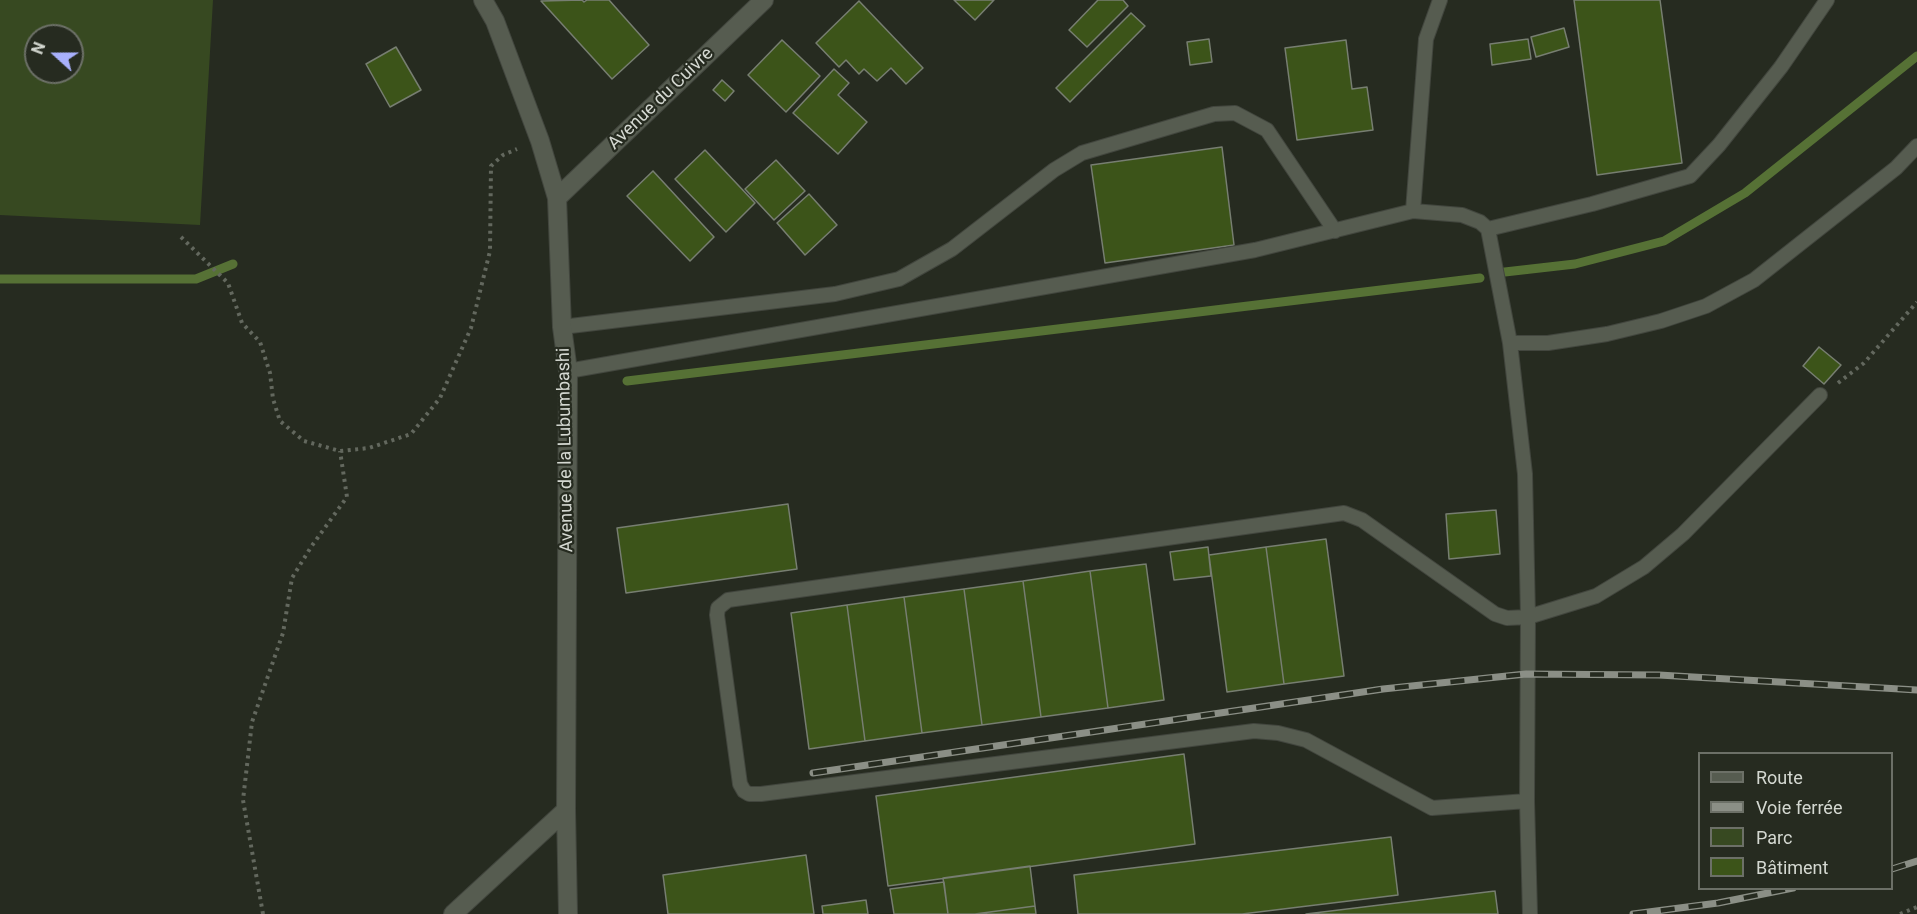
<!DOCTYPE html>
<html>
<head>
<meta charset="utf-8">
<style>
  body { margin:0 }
  #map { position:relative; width:1917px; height:914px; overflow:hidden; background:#262b20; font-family:Roboto,sans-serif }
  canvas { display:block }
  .legend { position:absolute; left:1698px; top:752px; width:195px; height:138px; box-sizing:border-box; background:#262b20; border:2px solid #6c7067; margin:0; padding:8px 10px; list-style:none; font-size:18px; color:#d4d8d1 }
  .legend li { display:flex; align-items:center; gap:12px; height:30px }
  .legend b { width:30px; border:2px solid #6c7067 }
  .north { position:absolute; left:24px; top:24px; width:60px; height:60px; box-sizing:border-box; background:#262b20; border:2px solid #6c7067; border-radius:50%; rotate:291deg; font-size:16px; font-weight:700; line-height:24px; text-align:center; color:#d4d8d1 }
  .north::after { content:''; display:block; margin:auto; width:21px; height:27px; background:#a8b0fc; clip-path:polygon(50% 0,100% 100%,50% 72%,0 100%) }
</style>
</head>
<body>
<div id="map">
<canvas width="1917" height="914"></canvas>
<ul class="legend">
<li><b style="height:8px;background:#565c50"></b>Route</li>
<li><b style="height:8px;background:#8b8f86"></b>Voie ferrée</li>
<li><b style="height:16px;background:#374921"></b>Parc</li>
<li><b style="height:16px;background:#3c5419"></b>Bâtiment</li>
</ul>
<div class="north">N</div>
</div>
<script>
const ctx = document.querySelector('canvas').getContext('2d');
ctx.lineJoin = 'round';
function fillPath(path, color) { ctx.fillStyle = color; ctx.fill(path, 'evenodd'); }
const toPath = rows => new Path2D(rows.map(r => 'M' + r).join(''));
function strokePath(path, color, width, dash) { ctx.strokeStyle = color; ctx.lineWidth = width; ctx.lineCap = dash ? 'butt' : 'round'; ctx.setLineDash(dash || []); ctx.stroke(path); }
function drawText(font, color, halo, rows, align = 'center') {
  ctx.font = font + ' Roboto,sans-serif'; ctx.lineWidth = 4.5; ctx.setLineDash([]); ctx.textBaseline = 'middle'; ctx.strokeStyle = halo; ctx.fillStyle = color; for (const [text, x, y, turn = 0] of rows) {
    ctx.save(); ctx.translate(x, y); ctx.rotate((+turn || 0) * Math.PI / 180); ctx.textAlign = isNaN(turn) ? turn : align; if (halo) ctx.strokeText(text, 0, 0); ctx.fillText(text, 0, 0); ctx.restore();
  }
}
fillPath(toPath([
  [0,0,213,0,200,225,0,215],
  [36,36,72,36,72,72,36,72]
]), '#374921');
strokePath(toPath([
  [1496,273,1575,264,1664,241,1745,193,1917,56],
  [0,279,196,279,233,264],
  [627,381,1480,278]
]), '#567135', 9);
const building = toPath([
  [582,0,584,2,587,0,609,0,649,45,612,79,541,1,582,0],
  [954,0,994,0,975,20,954,0],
  [1098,0,1123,0,1128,6,1087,47,1069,30,1098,0],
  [1574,0,1660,0,1682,163,1597,175,1574,0],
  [859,1,923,68,906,84,891,68,877,81,864,69,859,74,846,60,839,67,816,43,859,1],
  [1131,13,1145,26,1070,102,1056,88,1131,13],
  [1564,28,1569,47,1536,57,1531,37,1564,28],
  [1209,39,1212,62,1190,65,1187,42,1209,39],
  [1528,39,1531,59,1492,65,1490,44,1528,39],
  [782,40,820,76,786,112,748,75,782,40],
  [1346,40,1352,89,1367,87,1373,130,1297,140,1285,48,1346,40],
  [396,47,421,90,390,107,366,64,396,47],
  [834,69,849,83,838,95,867,122,838,154,793,113,834,69],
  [722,80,734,91,725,101,713,90,722,80],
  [1222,147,1234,245,1105,263,1091,165,1222,147],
  [705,150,755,203,726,232,675,179,705,150],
  [776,160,805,191,774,220,745,189,776,160],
  [653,171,714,237,690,261,627,196,653,171],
  [809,194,837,225,805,255,777,223,809,194],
  [1819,347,1841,365,1824,384,1803,366,1819,347],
  [788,504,797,569,626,593,617,528,788,504],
  [1496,510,1500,554,1449,559,1446,514,1496,510],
  [1326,539,1344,676,1284,684,1266,547,1326,539],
  [1208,547,1211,576,1174,580,1170,552,1208,547],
  [1266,547,1284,684,1227,692,1209,555,1266,547],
  [1146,564,1164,700,1108,708,1090,571,1146,564],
  [1090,571,1108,708,1041,717,1023,581,1090,571],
  [1023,581,1041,717,982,725,964,589,1023,581],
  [964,589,982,725,922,733,904,597,964,589],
  [904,597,922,733,865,741,847,605,904,597],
  [847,605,865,741,809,749,791,613,847,605],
  [1184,754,1195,844,888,886,876,796,1184,754],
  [1391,837,1398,895,1242,914,1078,914,1074,875,1391,837],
  [806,855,814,914,668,914,663,875,806,855],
  [1030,866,1035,906,975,914,948,914,943,878,1030,866],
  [944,882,948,914,894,914,890,889,944,882],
  [1495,891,1498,914,1306,914,1495,891],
  [866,900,868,914,823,914,822,906,866,900],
  [1035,906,1036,914,975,914,1035,906]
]);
fillPath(building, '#3c5419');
strokePath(building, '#777e71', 1.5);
const lane = toPath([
  [1413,211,1426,39,1440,0],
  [1488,229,1592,204,1690,176,1719,145,1781,67,1827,0],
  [562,327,835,294,899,279,952,249,1054,170,1082,153,1214,114,1235,113,1267,130,1335,231],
  [1510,343,1548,343,1607,334,1661,321,1706,306,1754,280,1896,168,1917,146],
  [568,371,1255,250,1413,211,1462,215,1480,222,1488,229,1510,343,1525,474,1528,617,1527,801,1530,914],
  [1527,801,1432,808,1306,740,1278,733,1254,731,761,794,749,794,744,791,740,784,717,615,718,608,728,600,1344,513,1362,520,1495,614,1507,618,1528,617,1596,596,1644,567,1683,534,1820,395]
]);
const street = toPath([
  [483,0,495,21,540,141,557,198,562,327,568,371,566,810,568,914],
  [557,198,764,0],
  [453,914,566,810]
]);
strokePath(lane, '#42463e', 16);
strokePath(street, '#42463e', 20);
strokePath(toPath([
  [181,237,228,283,242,323,260,342,270,373,273,399,280,421,304,441,340,451,369,448,411,434,440,398,471,328,490,251,491,166,503,155,517,149],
  [1838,383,1864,363,1917,302],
  [263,914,243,800,252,722,283,633,292,578,311,547,347,497,340,451],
  [1900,914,1917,907]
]), '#63685e', 4, [3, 4.5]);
strokePath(lane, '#565c50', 14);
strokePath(street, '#565c50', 18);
const rail = toPath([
  [813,773,1383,689,1526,674,1659,675,1917,690],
  [1892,869,1917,861],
  [1633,914,1718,903,1793,888]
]);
strokePath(rail, '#8b8f86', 7);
strokePath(rail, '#262b20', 4.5, [14]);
drawText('18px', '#d4d8d1', '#262b20', [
  ["Avenue du Cuivre",661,99,-44],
  ["Avenue de la Lubumbashi",566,450,-91]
]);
</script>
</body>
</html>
